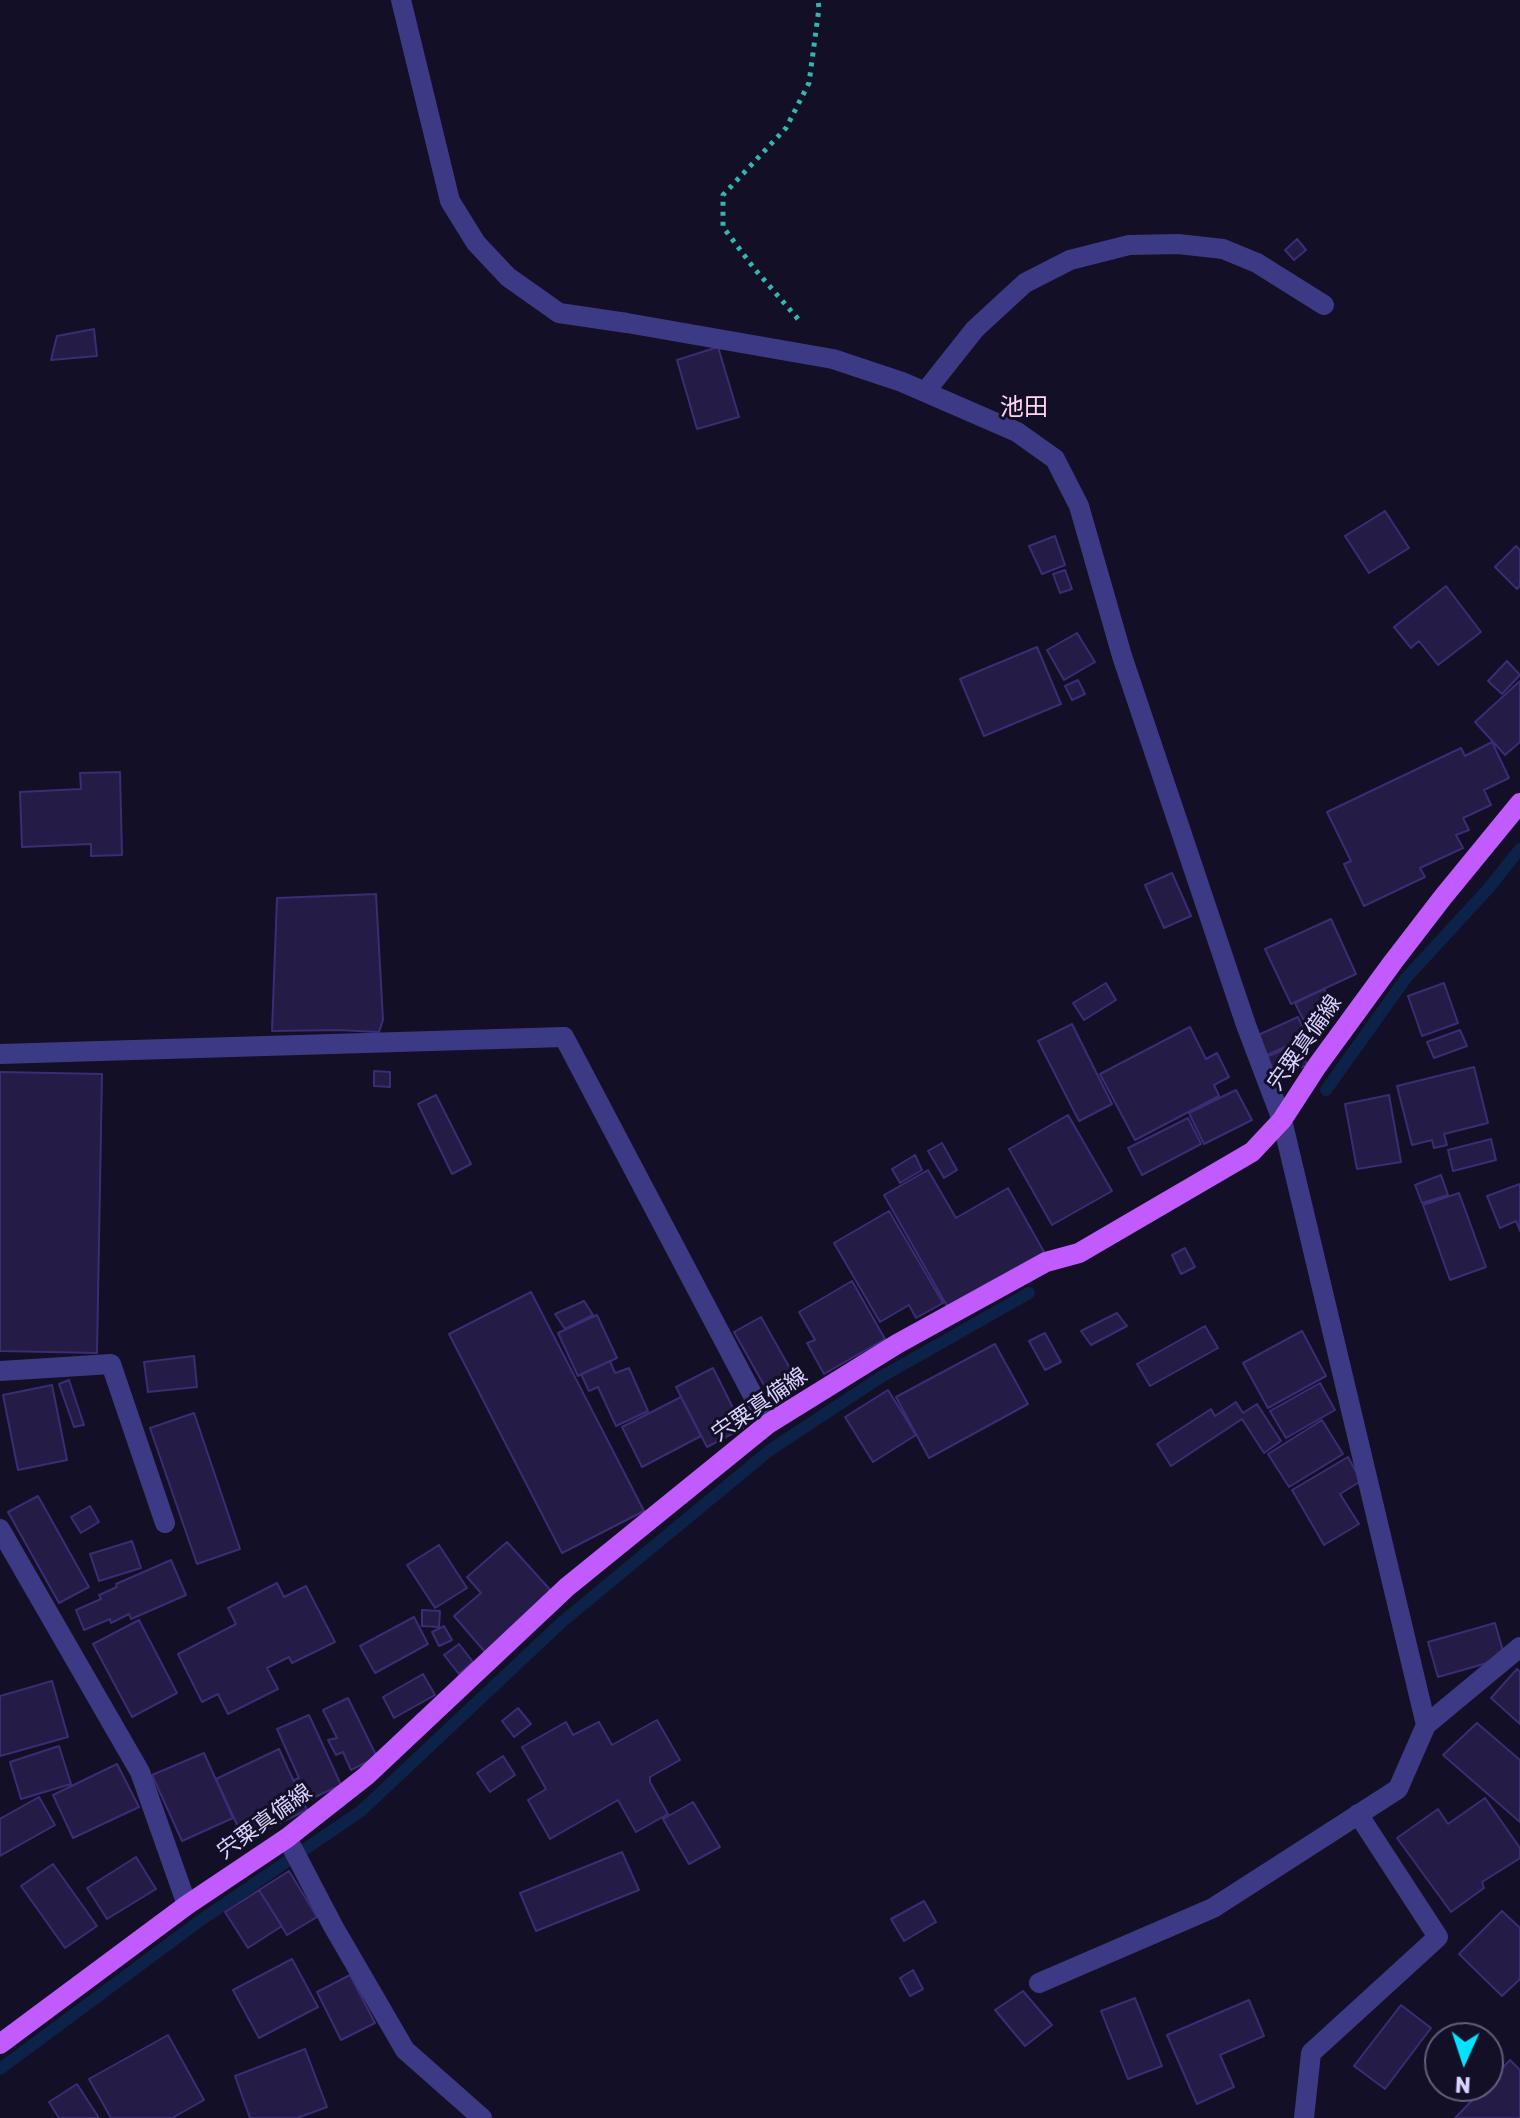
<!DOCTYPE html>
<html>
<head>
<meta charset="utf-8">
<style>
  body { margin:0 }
  #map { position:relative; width:1520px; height:2118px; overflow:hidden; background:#130f26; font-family:Rubik,sans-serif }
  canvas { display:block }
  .north { position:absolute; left:1424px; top:2022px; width:80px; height:80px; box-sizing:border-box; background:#130f26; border:2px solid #625e7d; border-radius:50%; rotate:183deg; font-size:22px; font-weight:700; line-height:32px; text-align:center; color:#d9d4ff }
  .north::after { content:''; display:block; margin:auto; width:28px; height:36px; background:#00e5ff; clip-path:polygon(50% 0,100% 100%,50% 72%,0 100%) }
</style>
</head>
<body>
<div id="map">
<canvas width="1520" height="2118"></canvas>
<div class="north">N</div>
</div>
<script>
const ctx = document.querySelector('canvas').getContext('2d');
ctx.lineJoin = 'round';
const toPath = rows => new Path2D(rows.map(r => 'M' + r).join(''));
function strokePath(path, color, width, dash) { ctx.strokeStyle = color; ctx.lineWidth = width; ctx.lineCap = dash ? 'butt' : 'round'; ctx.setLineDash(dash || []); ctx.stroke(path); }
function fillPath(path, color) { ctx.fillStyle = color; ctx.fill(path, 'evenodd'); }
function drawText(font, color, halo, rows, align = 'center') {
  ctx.font = font + ' Rubik,"Noto Sans JP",sans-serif'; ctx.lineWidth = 6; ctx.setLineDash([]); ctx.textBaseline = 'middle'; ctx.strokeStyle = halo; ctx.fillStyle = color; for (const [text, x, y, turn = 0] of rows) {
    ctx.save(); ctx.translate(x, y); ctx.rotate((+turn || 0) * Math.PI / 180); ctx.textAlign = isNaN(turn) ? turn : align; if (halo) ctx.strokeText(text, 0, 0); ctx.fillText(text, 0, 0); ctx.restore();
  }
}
strokePath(toPath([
  [1326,1090,1406,978,1488,889,1520,849],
  [0,2069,201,1920,361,1811,562,1622,770,1450,881,1377,1029,1293]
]), '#0c2248', 12);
const building = toPath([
  [1297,239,1306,250,1294,260,1285,250,1297,239],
  [94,329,97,356,51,360,57,336,94,329],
  [718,347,739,417,697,429,677,360,718,347],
  [1385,511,1409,548,1369,573,1345,536,1385,511],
  [1055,536,1065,565,1042,574,1029,546,1055,536],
  [1516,546,1520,550,1520,586,1517,589,1495,567,1516,546],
  [1065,570,1072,589,1060,593,1053,574,1065,570],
  [1446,586,1481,632,1438,665,1419,641,1411,648,1394,627,1446,586],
  [1077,633,1095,662,1064,680,1047,650,1077,633],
  [1037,647,1061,704,984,736,960,679,1037,647],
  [1507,661,1520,675,1502,694,1488,681,1507,661],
  [1078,680,1085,694,1072,700,1065,686,1078,680],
  [1520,681,1520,742,1505,755,1475,722,1520,681],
  [1492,742,1509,778,1484,790,1491,805,1463,818,1469,830,1456,835,1463,848,1420,868,1425,877,1364,906,1344,864,1351,861,1327,812,1461,748,1465,756,1492,742],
  [120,772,122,855,91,856,91,844,22,847,20,792,81,789,80,773,120,772],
  [1172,873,1191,916,1164,928,1145,885,1172,873],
  [376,894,383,1020,379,1032,338,1030,272,1031,277,898,376,894],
  [1331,919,1356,974,1291,1004,1265,949,1331,919],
  [1106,983,1116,1000,1084,1020,1073,1003,1106,983],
  [1444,983,1458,1023,1422,1036,1408,996,1444,983],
  [1324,989,1332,1004,1303,1019,1295,1003,1324,989],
  [1298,1017,1307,1037,1265,1056,1256,1036,1298,1017],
  [1072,1024,1112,1104,1079,1121,1038,1041,1072,1024],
  [1190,1027,1206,1059,1217,1053,1229,1077,1214,1085,1219,1096,1135,1140,1100,1074,1190,1027],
  [1460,1030,1467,1046,1434,1058,1427,1042,1460,1030],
  [1299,1043,1307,1065,1272,1079,1264,1058,1299,1043],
  [1474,1067,1488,1123,1444,1134,1447,1145,1434,1148,1432,1140,1412,1145,1397,1086,1474,1067],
  [374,1071,390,1072,390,1087,374,1086,374,1071],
  [0,1072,102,1074,97,1353,0,1351,0,1072],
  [1236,1090,1252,1120,1204,1144,1189,1113,1236,1090],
  [436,1095,471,1164,452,1174,418,1104,436,1095],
  [1389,1095,1401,1162,1357,1169,1345,1104,1389,1095],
  [1068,1115,1112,1191,1052,1225,1009,1149,1068,1115],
  [1188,1118,1201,1144,1142,1175,1128,1148,1188,1118],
  [1491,1139,1496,1160,1453,1171,1448,1150,1491,1139],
  [942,1143,957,1170,944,1178,928,1151,942,1143],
  [915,1155,922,1170,900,1183,892,1169,915,1155],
  [928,1170,956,1218,1008,1188,1044,1252,947,1306,884,1195,928,1170],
  [1441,1175,1448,1195,1422,1203,1415,1185,1441,1175],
  [1520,1184,1520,1231,1516,1221,1500,1228,1487,1196,1520,1184],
  [1459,1193,1486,1267,1450,1280,1423,1205,1459,1193],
  [889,1211,943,1303,916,1318,909,1305,880,1322,834,1243,889,1211],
  [1185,1248,1195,1267,1181,1274,1172,1255,1185,1248],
  [852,1281,885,1339,824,1374,807,1343,815,1340,799,1312,852,1281],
  [531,1292,644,1511,562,1553,449,1334,531,1292],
  [584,1301,593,1315,565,1329,555,1314,584,1301],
  [1117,1313,1127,1326,1091,1345,1081,1331,1117,1313],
  [597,1315,617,1358,578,1376,558,1333,597,1315],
  [761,1317,796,1379,769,1394,734,1332,761,1317],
  [1205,1326,1218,1348,1150,1386,1137,1364,1205,1326],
  [1302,1331,1326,1376,1268,1408,1243,1363,1302,1331],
  [1045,1333,1061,1362,1045,1370,1029,1341,1045,1333],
  [995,1344,1028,1404,929,1458,896,1397,995,1344],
  [194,1356,197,1387,148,1392,144,1362,194,1356],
  [610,1361,615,1373,629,1368,648,1411,616,1426,598,1387,589,1391,581,1374,610,1361],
  [713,1368,743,1428,707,1447,676,1387,713,1368],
  [69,1380,84,1425,74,1427,59,1384,69,1380],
  [1320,1383,1335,1410,1286,1438,1270,1411,1320,1383],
  [52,1385,67,1460,18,1470,3,1395,52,1385],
  [888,1390,916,1435,873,1462,845,1417,888,1390],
  [681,1397,701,1436,642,1467,622,1427,681,1397],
  [1236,1402,1243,1413,1257,1404,1281,1441,1264,1453,1242,1419,1171,1466,1157,1444,1211,1409,1215,1416,1236,1402],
  [194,1413,240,1549,197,1564,150,1428,194,1413],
  [1322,1420,1343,1454,1289,1487,1268,1454,1322,1420],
  [1348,1457,1361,1481,1340,1494,1359,1524,1324,1545,1292,1490,1348,1457],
  [38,1496,89,1587,59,1603,8,1512,38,1496],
  [90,1506,99,1522,81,1533,71,1517,90,1506],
  [132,1541,141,1568,99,1581,90,1554,132,1541],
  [507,1542,553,1593,485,1652,454,1616,481,1593,467,1577,507,1542],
  [439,1545,467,1588,435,1608,407,1565,439,1545],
  [171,1560,186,1595,131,1619,129,1614,111,1623,110,1619,84,1630,76,1610,101,1599,99,1595,117,1587,116,1584,171,1560],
  [277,1583,284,1597,306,1586,335,1642,292,1663,289,1657,267,1668,278,1689,228,1714,218,1694,202,1702,178,1654,236,1624,228,1608,277,1583],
  [422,1610,440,1611,439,1627,422,1626,422,1610],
  [414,1617,428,1644,375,1673,360,1646,414,1617],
  [139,1620,177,1693,132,1717,93,1644,139,1620],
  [1495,1623,1505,1658,1438,1677,1428,1642,1495,1623],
  [444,1626,452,1640,439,1646,432,1632,444,1626],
  [459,1644,473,1662,459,1674,444,1655,459,1644],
  [1517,1669,1520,1672,1520,1724,1491,1698,1517,1669],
  [423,1674,435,1695,394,1718,383,1697,423,1674],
  [52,1681,68,1737,0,1756,0,1696,52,1681],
  [348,1698,377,1757,351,1770,343,1752,336,1755,328,1740,337,1738,323,1710,348,1698],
  [518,1708,531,1724,514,1737,502,1721,518,1708],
  [309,1715,341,1785,304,1802,294,1780,299,1778,277,1729,309,1715],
  [657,1720,680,1760,650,1777,650,1782,668,1814,636,1832,618,1800,550,1839,528,1800,546,1789,522,1747,566,1722,573,1735,599,1722,612,1745,657,1720],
  [1477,1723,1520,1760,1520,1822,1443,1755,1477,1723],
  [59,1746,71,1784,21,1799,10,1762,59,1746],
  [279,1749,307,1810,244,1840,216,1779,279,1749],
  [204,1753,233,1818,182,1841,152,1775,204,1753],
  [503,1756,515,1775,490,1792,477,1773,503,1756],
  [117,1764,139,1807,73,1838,53,1795,117,1764],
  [39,1797,55,1825,0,1856,0,1819,39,1797],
  [1485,1798,1520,1848,1520,1858,1482,1882,1484,1888,1451,1912,1397,1838,1438,1809,1448,1824,1485,1798],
  [693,1802,720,1847,689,1864,663,1819,693,1802],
  [622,1852,639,1890,536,1931,520,1893,622,1852],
  [136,1857,156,1889,107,1919,87,1888,136,1857],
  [53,1864,97,1926,65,1948,21,1886,53,1864],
  [289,1871,317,1917,287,1935,259,1890,289,1871],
  [259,1890,282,1926,248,1948,225,1912,259,1890],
  [924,1901,936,1922,904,1941,891,1919,924,1901],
  [1502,1911,1520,1928,1520,1979,1502,1996,1459,1954,1502,1911],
  [292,1959,318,2007,259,2038,233,1990,292,1959],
  [913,1970,923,1989,910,1996,900,1978,913,1970],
  [350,1975,375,2023,341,2040,317,1992,350,1975],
  [1023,1991,1052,2025,1025,2046,995,2010,1023,1991],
  [1135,1998,1162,2066,1128,2079,1101,2011,1135,1998],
  [1249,2000,1264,2036,1220,2055,1234,2087,1197,2104,1167,2035,1249,2000],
  [1401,2005,1431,2028,1385,2089,1354,2066,1401,2005],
  [168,2035,204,2100,172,2118,111,2118,89,2079,168,2035],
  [305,2049,327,2107,297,2118,250,2118,235,2076,305,2049],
  [1510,2060,1520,2070,1520,2118,1455,2118,1486,2086,1488,2086,1488,2083,1510,2060],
  [77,2084,99,2118,59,2118,49,2102,77,2084]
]);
fillPath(building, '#241b47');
strokePath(building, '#3b2d73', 2);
strokePath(toPath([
  [798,319,753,267,723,227,723,195,786,128,809,83,819,8,818,0]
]), '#2fb8b0', 5, [4, 6]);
strokePath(toPath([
  [401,0,450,201,476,243,508,277,559,313,627,323,833,359,902,382,1017,432,1055,459,1079,506,1122,656,1246,1025,1282,1120,1426,1725,1520,1647],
  [925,392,975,329,1025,283,1070,260,1129,245,1178,244,1223,249,1257,263,1324,305],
  [0,1054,564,1037,768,1424],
  [0,1371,111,1364,165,1523],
  [0,1529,140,1772,187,1905],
  [287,1838,333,1926,405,2050,482,2118],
  [1039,1983,1213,1908,1398,1789,1426,1725],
  [1304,2118,1311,2053,1438,1937,1358,1814]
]), '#3d3a85', 20);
strokePath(toPath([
  [0,2044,187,1905,287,1838,366,1776,567,1587,768,1424,897,1344,1046,1262,1079,1253,1252,1152,1282,1120,1317,1066,1393,962,1443,897,1520,803]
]), '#c25bff', 20);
drawText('22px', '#d9d4ff', '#130f26', [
  ["宍粟真備線",1305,1043,-55],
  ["宍粟真備線",760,1405,-35],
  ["宍粟真備線",265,1822,-36]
]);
drawText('24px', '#ffd6f0', '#130f26', [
  ["池田",1024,408]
]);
</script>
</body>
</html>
